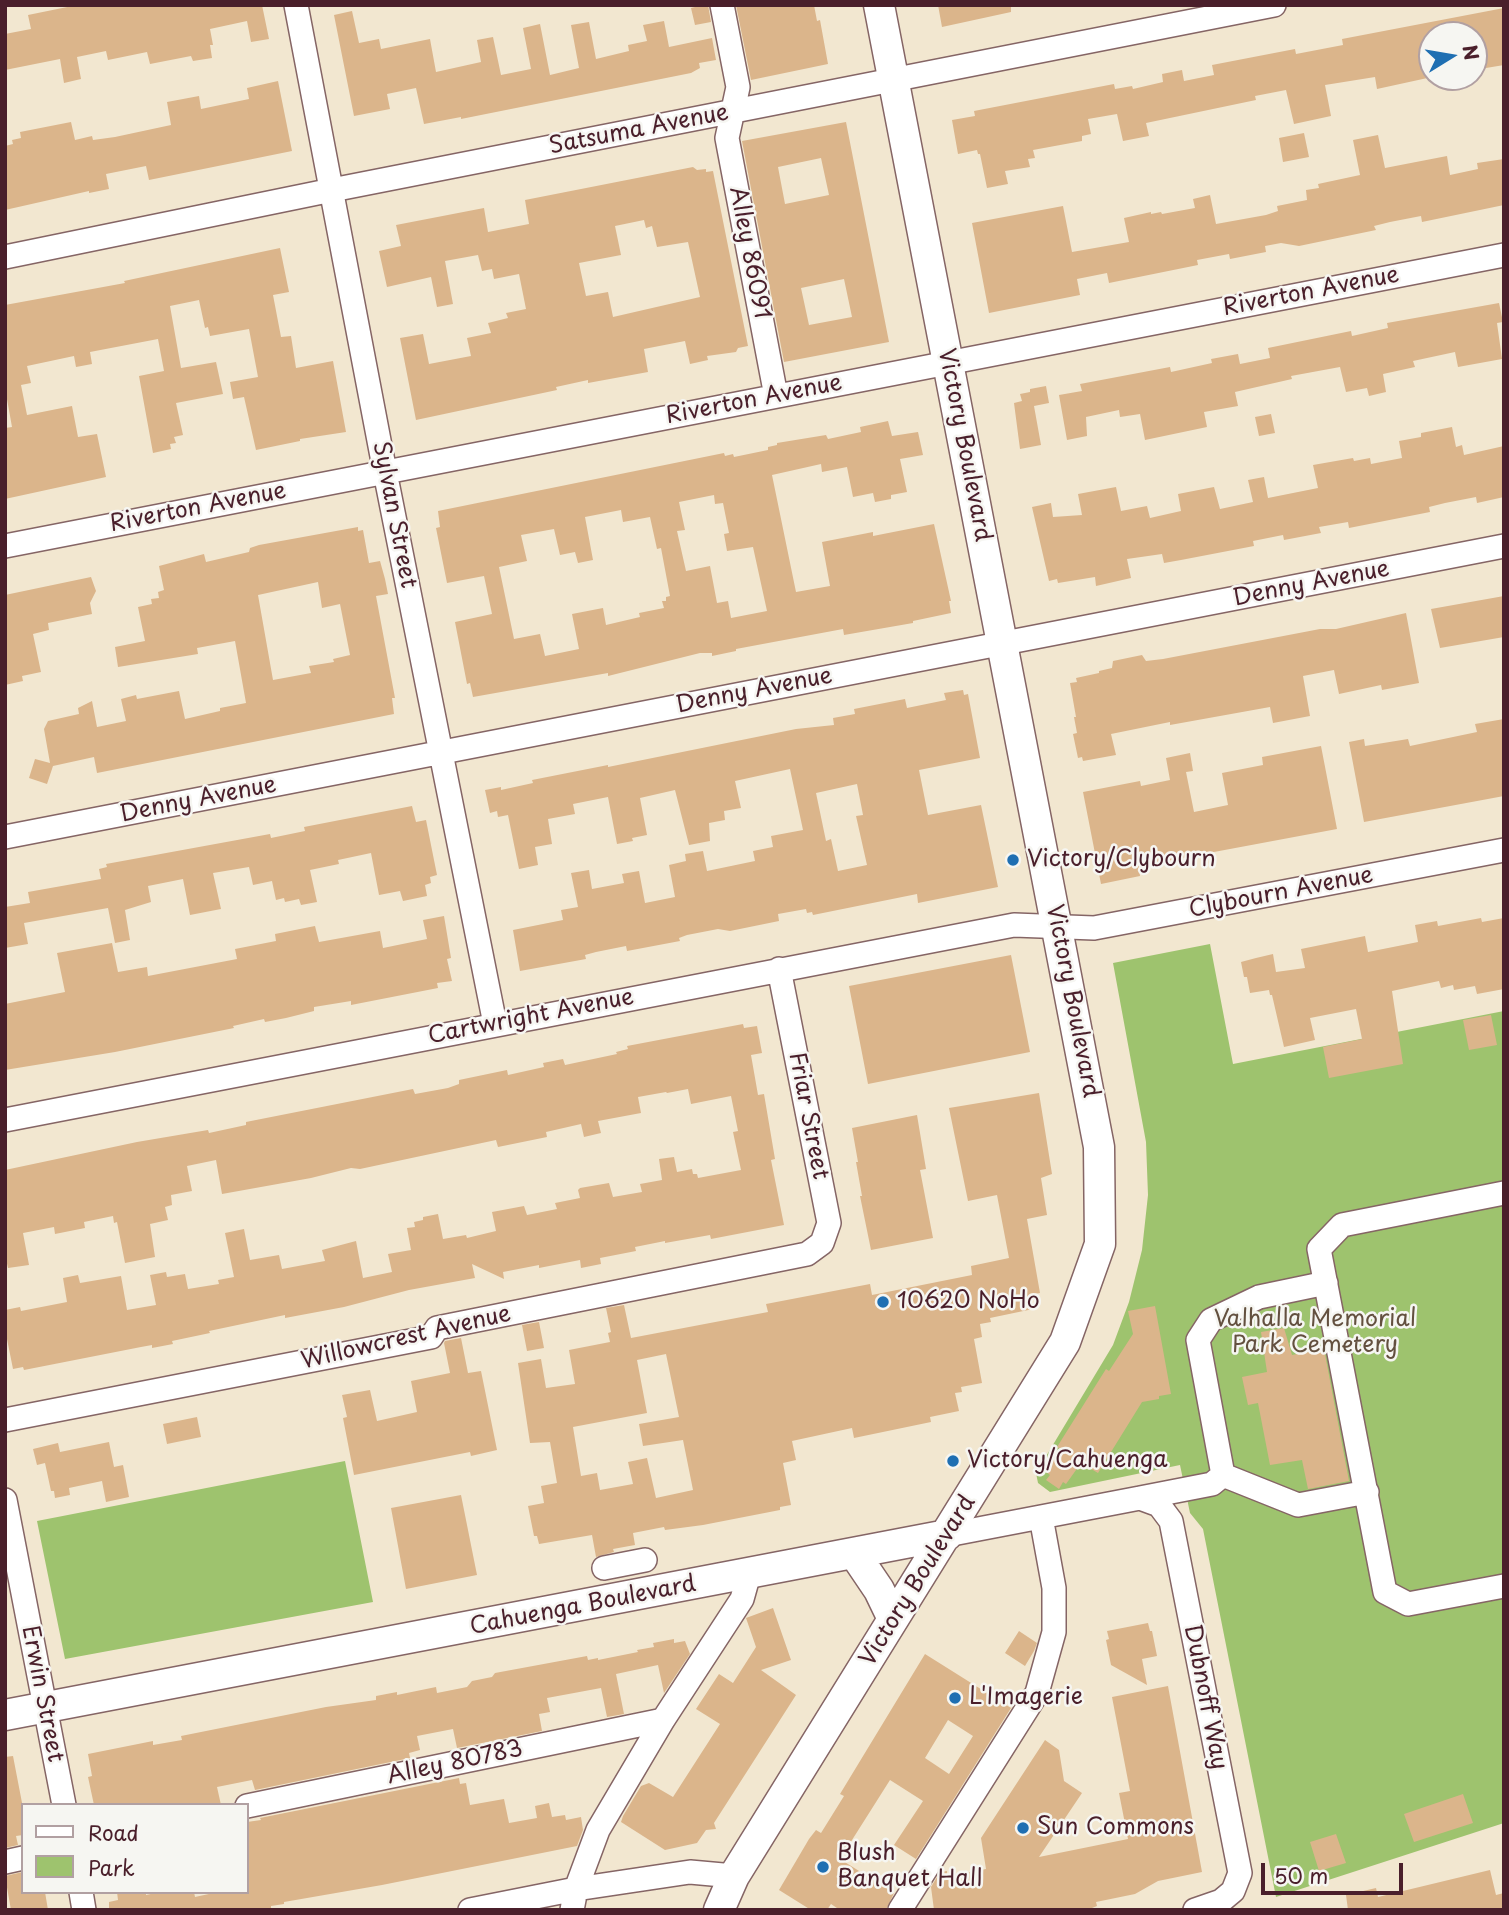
<!DOCTYPE html>
<html>
<head>
<meta charset="utf-8">
<style>
  body { margin:0 }
  #map { position:relative; width:1509px; height:1915px; overflow:hidden; background:#f2e7d0; font-family:"Playpen Sans",sans-serif }
  canvas { display:block }
  .frame { position:absolute; inset:0; border:7px solid #4a1f2b; pointer-events:none }
  .legend { position:absolute; left:21px; top:1803px; width:228px; height:91px; box-sizing:border-box; background:#f6f6f2; border:2px solid #b1a0a2; margin:0; padding:9px 12px; list-style:none; font-size:21px; color:#4a1f2b }
  .legend li { display:flex; align-items:center; gap:14px; height:35px }
  .legend b { width:35px; border:2px solid #b1a0a2 }
  .north { position:absolute; left:1418px; top:21px; width:70px; height:70px; box-sizing:border-box; background:#f6f6f2; border:2px solid #b1a0a2; border-radius:50%; rotate:79deg; font-size:19px; font-weight:700; line-height:28px; text-align:center; color:#4a1f2b }
  .north::after { content:''; display:block; margin:auto; width:24px; height:32px; background:#1f6fb2; clip-path:polygon(50% 0,100% 100%,50% 72%,0 100%) }
  .scale { position:absolute; left:1261px; top:1863px; width:142px; height:32px; box-sizing:border-box; border:4px solid #4a1f2b; border-top:0; padding-left:9px; font-size:21px; line-height:24px; white-space:nowrap; color:#4a1f2b; -webkit-text-stroke:5px #f6f6f2; paint-order:stroke }
</style>
</head>
<body>
<div id="map">
<canvas width="1509" height="1915"></canvas>
<div class="frame"></div>
<ul class="legend">
<li><b style="height:9px;background:#fff"></b>Road</li>
<li><b style="height:19px;background:#9ec36e"></b>Park</li>
</ul>
<div class="north">N</div>
<div class="scale">50 m</div>
</div>
<script>
const ctx = document.querySelector('canvas').getContext('2d');
ctx.lineJoin = 'round';
function fillPath(path, color) { ctx.fillStyle = color; ctx.fill(path, 'evenodd'); }
const toPath = rows => new Path2D(rows.map(r => 'M' + r).join(''));
function strokePath(path, color, width, dash) { ctx.strokeStyle = color; ctx.lineWidth = width; ctx.lineCap = dash ? 'butt' : 'round'; ctx.setLineDash(dash || []); ctx.stroke(path); }
function drawText(font, color, halo, rows, align = 'center') {
  ctx.font = font + ' "Playpen Sans",sans-serif'; ctx.lineWidth = 5; ctx.setLineDash([]); ctx.textBaseline = 'middle'; ctx.strokeStyle = halo; ctx.fillStyle = color; for (const [text, x, y, turn = 0] of rows) {
    ctx.save(); ctx.translate(x, y); ctx.rotate((+turn || 0) * Math.PI / 180); ctx.textAlign = isNaN(turn) ? turn : align; if (halo) ctx.strokeText(text, 0, 0); ctx.fillText(text, 0, 0); ctx.restore();
  }
}
fillPath(toPath([
  [1210,944,1233,1064,1504,1011,1504,1823,1276,1897,1203,1529,1190,1513,1180,1465,1050,1492,1038,1483,1036,1473,1113,1345,1129,1302,1142,1250,1148,1195,1146,1142,1113,963],
  [345,1461,373,1602,65,1659,37,1521]
]), '#9ec36e');
fillPath(toPath([
  [77,5,262,5,269,39,251,42,247,21,210,29,213,45,210,45,212,58,193,61,191,56,150,64,147,52,108,60,106,51,77,57,81,79,64,83,60,59,5,70,5,34,31,29,28,15],
  [703,5,708,5,711,22,695,25,691,8],
  [736,5,814,5,817,21,820,20,828,64,751,80],
  [938,5,1011,5,1011,12,942,27],
  [1504,8,1504,65,1474,70,1474,35,1432,35,1432,77,1377,89,1375,77,1325,85,1331,116,1294,124,1286,90,1255,96,1256,100,1146,123,1149,136,1123,141,1117,114,1088,119,1091,134,1082,136,1082,141,1033,150,1035,158,1028,159,1030,167,1005,171,1008,184,987,188,980,154,978,154,977,150,958,154,952,120,975,116,974,111,1114,84,1115,89,1132,86,1133,89,1163,82,1162,74,1182,70,1184,81,1214,75,1212,65,1295,49,1296,54,1343,45,1342,39],
  [352,11,359,43,379,39,381,49,430,39,436,72,481,62,477,40,493,37,501,75,531,69,523,28,540,24,550,75,579,68,571,25,589,22,596,59,629,51,628,45,647,41,643,25,664,21,669,47,712,38,716,60,699,63,700,68,691,73,461,119,461,117,424,124,416,88,387,94,390,109,354,116,334,15],
  [278,81,292,151,149,180,146,166,106,174,109,189,89,193,89,191,5,210,5,146,13,144,12,140,21,138,20,132,71,122,75,140,92,136,93,140,115,137,171,125,167,102,199,96,201,109,249,99,247,88],
  [846,122,889,342,784,362,742,141],
  [821,158,829,195,785,204,778,167],
  [844,279,852,317,809,325,801,288],
  [1304,133,1309,157,1283,162,1279,138],
  [1378,135,1385,168,1447,156,1450,175,1478,169,1477,163,1504,159,1504,205,1422,222,1421,216,1390,222,1374,226,1376,230,1299,246,1281,243,1265,246,1266,252,1230,259,1229,254,1197,260,1198,265,1109,283,1107,273,1077,279,1080,295,989,313,972,223,1063,206,1072,252,1129,242,1124,218,1151,212,1151,214,1161,212,1162,214,1195,208,1193,199,1210,195,1216,224,1266,215,1278,211,1277,206,1307,200,1306,190,1319,188,1318,184,1360,175,1353,140],
  [693,167,697,170,706,169,706,172,713,171,748,346,738,348,736,352,707,356,708,360,690,364,685,341,644,349,648,372,588,383,588,380,556,387,557,390,416,420,400,338,423,334,429,364,471,356,467,338,491,333,488,323,508,318,506,313,526,309,519,274,494,279,492,269,482,271,478,255,445,261,453,304,437,307,431,277,387,287,379,251,401,246,396,225,484,208,488,232,529,224,525,200],
  [644,220,646,228,652,226,657,247,688,242,700,297,613,317,608,292,586,296,579,263,621,255,615,226],
  [280,248,289,292,273,295,281,337,291,336,296,368,333,361,346,432,300,439,300,441,256,450,244,397,233,399,230,382,258,377,249,329,210,336,208,327,205,328,199,300,170,306,181,368,216,362,223,394,176,403,183,435,174,437,176,443,170,444,171,449,153,453,139,376,164,371,158,339,90,352,92,364,76,367,74,356,27,366,31,383,21,385,27,415,72,406,78,437,97,434,106,477,5,499,5,428,12,427,5,388,5,305,125,283,124,281],
  [1499,303,1503,322,1497,323,1502,359,1458,367,1455,352,1413,361,1415,367,1383,374,1386,392,1369,396,1367,388,1346,392,1340,367,1291,376,1292,379,1235,392,1238,406,1204,412,1207,427,1145,440,1140,414,1120,417,1119,410,1086,417,1087,436,1067,440,1059,395,1082,391,1080,384,1170,367,1171,372,1212,363,1211,359,1238,354,1240,364,1270,358,1268,348,1351,331,1352,336,1388,328,1387,323],
  [1046,386,1049,403,1034,406,1041,445,1020,449,1014,403,1022,401,1020,394,1030,392,1030,389],
  [1271,414,1275,433,1259,436,1255,417],
  [888,421,892,436,918,432,923,455,900,459,907,492,891,495,891,499,875,502,873,493,853,497,847,467,822,472,821,464,772,475,796,592,830,586,822,542,873,532,873,536,934,524,951,601,949,601,951,613,913,621,913,623,844,635,843,629,736,649,736,651,712,656,712,653,700,653,608,676,608,673,473,697,470,683,467,684,455,622,492,614,484,576,447,583,436,528,440,527,438,511,724,453,725,456,733,454,734,457,768,450,768,447,777,445,777,443,826,435,828,439,861,432,860,427],
  [714,495,715,504,723,503,729,533,724,534,727,551,753,547,767,611,731,618,728,601,717,603,710,566,686,571,677,531,685,530,679,502],
  [621,510,623,522,650,517,657,549,661,548,670,596,666,597,666,601,662,601,664,608,639,613,640,617,606,625,603,608,572,614,579,649,545,656,540,634,514,639,499,567,527,561,521,535,554,529,560,555,575,552,578,563,593,560,585,517],
  [1452,427,1456,447,1462,445,1464,455,1504,446,1504,497,1477,503,1476,497,1445,503,1429,507,1430,512,1349,528,1348,522,1319,527,1321,533,1284,540,1283,535,1253,541,1254,546,1181,560,1164,563,1162,554,1127,559,1131,578,1096,586,1095,577,1058,583,1057,579,1049,581,1032,507,1051,503,1053,517,1082,515,1078,494,1116,487,1121,511,1147,506,1150,518,1181,511,1178,494,1214,487,1220,509,1253,502,1248,480,1264,477,1268,498,1318,488,1313,465,1353,458,1354,461,1370,458,1371,464,1402,458,1399,441,1421,437,1421,433],
  [358,527,358,531,363,530,369,563,380,561,385,579,388,594,376,596,395,698,392,698,394,714,97,773,94,757,53,766,47,784,29,778,35,759,50,763,44,729,48,721,79,714,78,708,92,701,97,727,126,721,121,699,136,695,137,699,179,691,185,719,220,711,220,708,246,703,235,641,197,648,198,654,118,667,115,647,145,641,138,607,152,604,151,599,159,598,158,592,164,590,159,566,204,554,206,562,249,552,250,548,259,545],
  [318,582,322,608,340,604,350,655,333,659,334,662,309,666,311,673,273,680,258,595],
  [91,577,96,591,90,603,92,614,48,623,49,630,33,634,41,672,22,676,23,681,5,685,5,595],
  [1504,596,1504,637,1440,648,1431,609],
  [1406,613,1419,683,1382,690,1381,685,1339,694,1334,670,1303,676,1310,716,1273,723,1270,707,1170,725,1170,722,1111,734,1116,755,1083,761,1082,757,1078,758,1073,734,1077,733,1074,717,1076,717,1070,683,1077,682,1076,678,1099,673,1099,671,1112,668,1113,661,1142,655,1146,661,1163,659,1320,629,1336,629],
  [963,690,964,695,968,694,980,758,919,770,928,815,981,805,998,887,918,903,917,894,813,915,812,912,807,913,806,909,778,914,779,921,730,931,718,929,687,935,679,938,680,941,627,951,626,946,596,952,585,955,586,959,520,971,513,930,563,920,561,910,578,907,571,873,589,870,592,889,624,883,622,874,639,871,645,903,675,897,669,865,686,861,685,854,703,851,707,871,755,861,753,851,773,847,771,836,803,830,790,769,735,781,741,808,724,811,725,820,709,823,710,841,689,845,675,790,640,798,647,835,632,838,633,841,617,844,608,797,573,804,575,814,548,819,552,844,535,847,538,865,519,869,508,815,498,817,497,811,490,813,485,790,501,787,501,790,533,783,532,780,608,765,608,767,796,729,834,725,833,718,855,714,854,709,905,699,907,708,946,700,944,693],
  [857,784,863,815,856,816,867,865,838,871,831,839,826,841,816,793],
  [1504,719,1504,796,1364,822,1349,742,1364,739,1365,746,1408,739,1410,746,1477,732,1475,724],
  [1321,746,1337,829,1155,863,1156,865,1139,869,1140,876,1101,884,1083,792,1140,781,1141,786,1170,780,1166,758,1190,753,1193,771,1186,772,1194,812,1228,805,1222,773,1263,765,1262,757],
  [412,806,416,822,426,820,437,875,430,877,431,883,425,885,427,896,403,901,400,891,379,895,371,853,338,860,339,864,310,870,317,902,301,905,299,899,285,902,284,898,276,900,272,881,253,885,249,867,213,873,221,909,190,915,183,879,148,886,151,902,125,910,130,940,115,943,108,908,24,923,28,944,5,948,5,907,30,903,28,892,101,879,99,869,107,867,106,864,270,834,271,838,305,831,304,827],
  [444,916,451,958,447,959,452,981,437,983,438,988,351,1005,351,1001,314,1007,314,1011,286,1018,265,1022,264,1019,233,1026,234,1028,115,1052,5,1070,5,1004,65,992,57,953,112,943,118,972,147,967,148,976,237,959,235,949,276,941,275,934,315,926,319,942,380,931,383,948,427,939,423,920],
  [1481,918,1482,922,1504,918,1504,989,1477,994,1475,986,1454,990,1453,985,1441,988,1439,981,1392,991,1403,1064,1329,1078,1323,1047,1362,1039,1356,1009,1310,1018,1315,1040,1284,1047,1272,995,1270,995,1269,990,1250,993,1247,977,1244,977,1241,962,1256,958,1273,954,1276,972,1305,968,1301,949,1365,936,1368,952,1418,942,1415,925,1437,921,1438,926],
  [1011,955,1030,1052,868,1084,849,986],
  [1491,1015,1497,1045,1469,1050,1463,1020],
  [743,1024,744,1028,757,1026,762,1053,751,1055,758,1095,764,1094,775,1159,771,1160,784,1225,711,1239,710,1235,665,1243,665,1241,635,1247,636,1251,600,1258,601,1264,581,1268,580,1260,539,1268,539,1265,503,1272,504,1279,472,1264,475,1278,409,1290,344,1307,285,1318,285,1315,209,1331,210,1333,172,1341,173,1344,152,1348,152,1345,141,1347,24,1370,23,1367,13,1369,5,1329,5,1310,20,1307,21,1311,67,1302,63,1278,78,1275,80,1283,121,1276,127,1310,156,1305,150,1275,166,1272,167,1277,185,1274,188,1289,219,1284,218,1280,234,1277,225,1233,244,1229,250,1260,279,1255,282,1269,325,1261,322,1250,356,1241,363,1278,392,1272,388,1254,411,1250,407,1228,415,1227,414,1222,423,1220,423,1217,438,1214,443,1239,466,1235,467,1238,496,1231,492,1212,524,1206,527,1215,557,1209,555,1203,580,1198,578,1190,580,1188,609,1183,613,1197,642,1192,640,1184,662,1180,659,1159,674,1157,677,1172,692,1169,693,1174,697,1174,698,1178,741,1170,733,1132,738,1131,731,1096,691,1104,688,1089,667,1093,666,1092,638,1097,641,1113,598,1121,601,1133,584,1137,581,1124,546,1132,547,1137,498,1147,496,1140,360,1169,351,1168,311,1178,222,1194,216,1160,187,1166,192,1191,171,1195,172,1205,165,1207,168,1220,150,1224,155,1257,125,1263,117,1222,114,1223,113,1216,84,1222,85,1228,55,1234,54,1227,23,1233,29,1265,8,1268,5,1255,5,1170,137,1142,208,1130,209,1133,246,1125,246,1122,256,1120,413,1089,415,1094,448,1088,459,1084,459,1080,507,1070,508,1075,544,1067,543,1063,563,1059,565,1065,617,1054,616,1052,628,1049,627,1046],
  [1039,1093,1052,1174,1041,1178,1047,1215,1027,1219,1040,1293,1029,1295,1033,1309,990,1318,991,1322,980,1324,982,1337,974,1339,982,1383,961,1387,962,1392,955,1393,959,1411,930,1417,931,1422,854,1438,852,1428,792,1441,796,1460,783,1463,791,1505,780,1507,780,1510,703,1525,665,1530,664,1527,633,1533,635,1545,613,1549,614,1552,596,1557,592,1535,539,1544,537,1536,534,1536,528,1506,544,1503,541,1486,557,1483,550,1442,530,1443,518,1363,541,1359,546,1388,575,1384,569,1350,610,1342,608,1333,611,1332,606,1308,624,1305,631,1338,768,1312,766,1304,870,1284,872,1295,972,1275,971,1266,1009,1258,997,1195,968,1201,949,1108],
  [666,1354,679,1417,639,1424,643,1446,683,1440,693,1490,656,1498,647,1458,628,1462,633,1484,600,1490,597,1473,581,1476,573,1427,647,1413,637,1360],
  [917,1115,926,1169,920,1170,933,1238,871,1250,860,1196,862,1196,856,1162,858,1162,852,1128],
  [1155,1306,1171,1394,1159,1396,1159,1399,1142,1402,1098,1473,1081,1463,1066,1484,1063,1482,1059,1489,1046,1480,1050,1475,1046,1472,1060,1449,1057,1447,1106,1369,1109,1371,1133,1334,1128,1311],
  [539,1322,544,1348,527,1351,522,1325],
  [1284,1328,1292,1355,1324,1349,1349,1481,1308,1489,1302,1460,1270,1465,1258,1403,1248,1405,1242,1377,1267,1372,1261,1332],
  [461,1338,468,1373,481,1371,497,1450,471,1456,470,1452,354,1475,343,1418,347,1417,342,1395,370,1390,377,1421,417,1412,411,1381,450,1373,444,1343,445,1341],
  [197,1417,201,1437,167,1444,163,1424],
  [109,1442,114,1467,123,1465,129,1497,106,1502,102,1481,69,1488,70,1495,55,1498,54,1491,51,1491,45,1463,37,1465,33,1449,58,1443,60,1452],
  [461,1495,477,1575,406,1589,391,1508],
  [773,1608,791,1660,761,1670,796,1695,714,1823,716,1829,706,1830,697,1843,665,1850,621,1822,623,1816,641,1786,649,1783,673,1797,720,1724,696,1709,719,1674,733,1683,756,1647,746,1618],
  [1148,1623,1150,1631,1152,1631,1157,1656,1142,1659,1147,1685,1111,1665,1106,1640,1109,1639,1107,1631],
  [1019,1631,1037,1643,1034,1651,1025,1666,1005,1653],
  [674,1639,674,1643,685,1641,690,1654,664,1693,658,1665,616,1674,624,1714,607,1717,601,1688,547,1698,550,1712,539,1714,542,1731,457,1748,453,1729,417,1736,420,1750,409,1753,410,1758,255,1790,252,1780,217,1787,221,1805,94,1805,88,1777,92,1776,88,1754,153,1741,153,1745,182,1740,181,1736,326,1707,376,1700,376,1696,397,1692,397,1695,436,1687,437,1693,467,1687,472,1681,492,1677,495,1673,587,1656,588,1660,598,1658,598,1660,638,1652,637,1650,654,1647,653,1643],
  [925,1654,1011,1708,916,1859,894,1845,923,1801,890,1780,840,1859,894,1893,886,1910,840,1910,831,1904,827,1910,811,1910,779,1890,809,1839,816,1830,821,1833,844,1796,840,1794],
  [948,1720,973,1736,949,1774,925,1758],
  [1168,1686,1202,1872,1158,1881,1135,1894,1096,1902,1097,1906,1087,1910,934,1910,931,1887,940,1872,947,1871,947,1876,986,1869,981,1838,1045,1740,1059,1750,1064,1781,1082,1793,1039,1857,1128,1839,1119,1793,1130,1791,1112,1697],
  [13,1756,23,1808,23,1835,16,1836,18,1845,5,1848,5,1757],
  [459,1778,460,1784,466,1783,470,1805,504,1799,509,1823,537,1818,535,1806,549,1803,552,1817,565,1815,566,1820,581,1817,583,1830,577,1846,382,1885,284,1902,284,1904,271,1906,271,1910,109,1910,109,1902,118,1900,117,1892,146,1892,146,1895,160,1892,194,1892,195,1897,218,1892,247,1892,247,1822,261,1820,260,1818],
  [1463,1794,1473,1823,1414,1842,1404,1814],
  [1336,1834,1346,1863,1319,1871,1310,1842],
  [1490,1870,1496,1895,1504,1893,1504,1910,1348,1910,1346,1895,1376,1888,1378,1897],
  [23,1872,23,1892,45,1892,48,1910,11,1910,5,1876]
]), '#dbb58b');
const minor = toPath([
  [296,5,385,472,495,1024],
  [722,5,738,87,727,138,776,396],
  [5,257,332,190,1274,5],
  [5,546,1504,255],
  [5,837,1504,546],
  [5,1120,1014,925,1094,928,1504,850],
  [1504,1193,1342,1225,1319,1249,1385,1592,1408,1604,1504,1586],
  [5,1420,431,1337,437,1328,807,1254,822,1243,829,1223,779,969],
  [1223,1475,1298,1505,1367,1492],
  [1140,1498,1212,1484,1223,1475,1198,1340,1211,1320,1259,1297,1326,1283],
  [5,1500,64,1805],
  [947,1535,1140,1498,1159,1505,1171,1521,1240,1873,1233,1891,1221,1901,1195,1910],
  [604,1568,645,1560],
  [247,1806,663,1720],
  [5,1862,23,1858],
  [81,1892,84,1910],
  [470,1910,576,1889,690,1872,734,1876],
  [572,1910,576,1889,598,1830,663,1720,742,1599,749,1574],
  [900,1910,1037,1693,1054,1632,1054,1588,1041,1517]
]);
const major = toPath([
  [854,1553,879,1590,893,1619],
  [5,1715,947,1535],
  [719,1910,734,1876,1065,1342,1100,1244,1099,1147,879,5]
]);
strokePath(minor, '#856565', 26);
strokePath(major, '#856565', 33);
strokePath(minor, '#fff', 23);
strokePath(major, '#fff', 30);
for (const [x, y, r, color] of [
  [1013,860,7,"#1f6fb2"],
  [883,1302,7,"#1f6fb2"],
  [953,1461,7,"#1f6fb2"],
  [955,1698,7,"#1f6fb2"],
  [1023,1828,7,"#1f6fb2"],
  [823,1867,7,"#1f6fb2"]
]) { const dot = new Path2D(); dot.arc(x, y, r, 0, 2 * Math.PI); ctx.fillStyle = color; ctx.fill(dot); strokePath(dot, '#f6f6f2', 2.5); }
drawText('23px', '#4a1f2b', '#f6f6f2', [
  ["Satsuma Avenue",639,130,-11],
  ["Alley 86091",749,253,79],
  ["Riverton Avenue",1311,292,-11],
  ["Riverton Avenue",754,400,-11],
  ["Victory Boulevard",964,445,79],
  ["Riverton Avenue",198,508,-11],
  ["Sylvan Street",394,515,79],
  ["Denny Avenue",1311,584,-11],
  ["Denny Avenue",754,691,-11],
  ["Denny Avenue",198,800,-11],
  ["Clybourn Avenue",1281,893,-11],
  ["Victory Boulevard",1072,1001,79],
  ["Cartwright Avenue",531,1017,-11],
  ["Friar Street",808,1116,79],
  ["Willowcrest Avenue",406,1338,-13],
  ["Victory Boulevard",918,1581,-58],
  ["Cahuenga Boulevard",583,1606,-11],
  ["Erwin Street",42,1694,79],
  ["Dubnoff Way",1205,1697,79],
  ["Alley 80783",455,1763,-12]
]);
drawText('23px', '#4a1f2b', '#f6f6f2', [
  ["Victory/Clybourn",1027,860],
  ["10620 NoHo",897,1302],
  ["Victory/Cahuenga",967,1461],
  ["L'Imagerie",969,1698],
  ["Sun Commons",1037,1828],
  ["Blush",837,1854],
  ["Banquet Hall",837,1880]
], 'left');
drawText('23px', '#63503f', '#f6f6f2', [
  ["Valhalla Memorial",1315,1320],
  ["Park Cemetery",1315,1346]
]);
</script>
</body>
</html>
